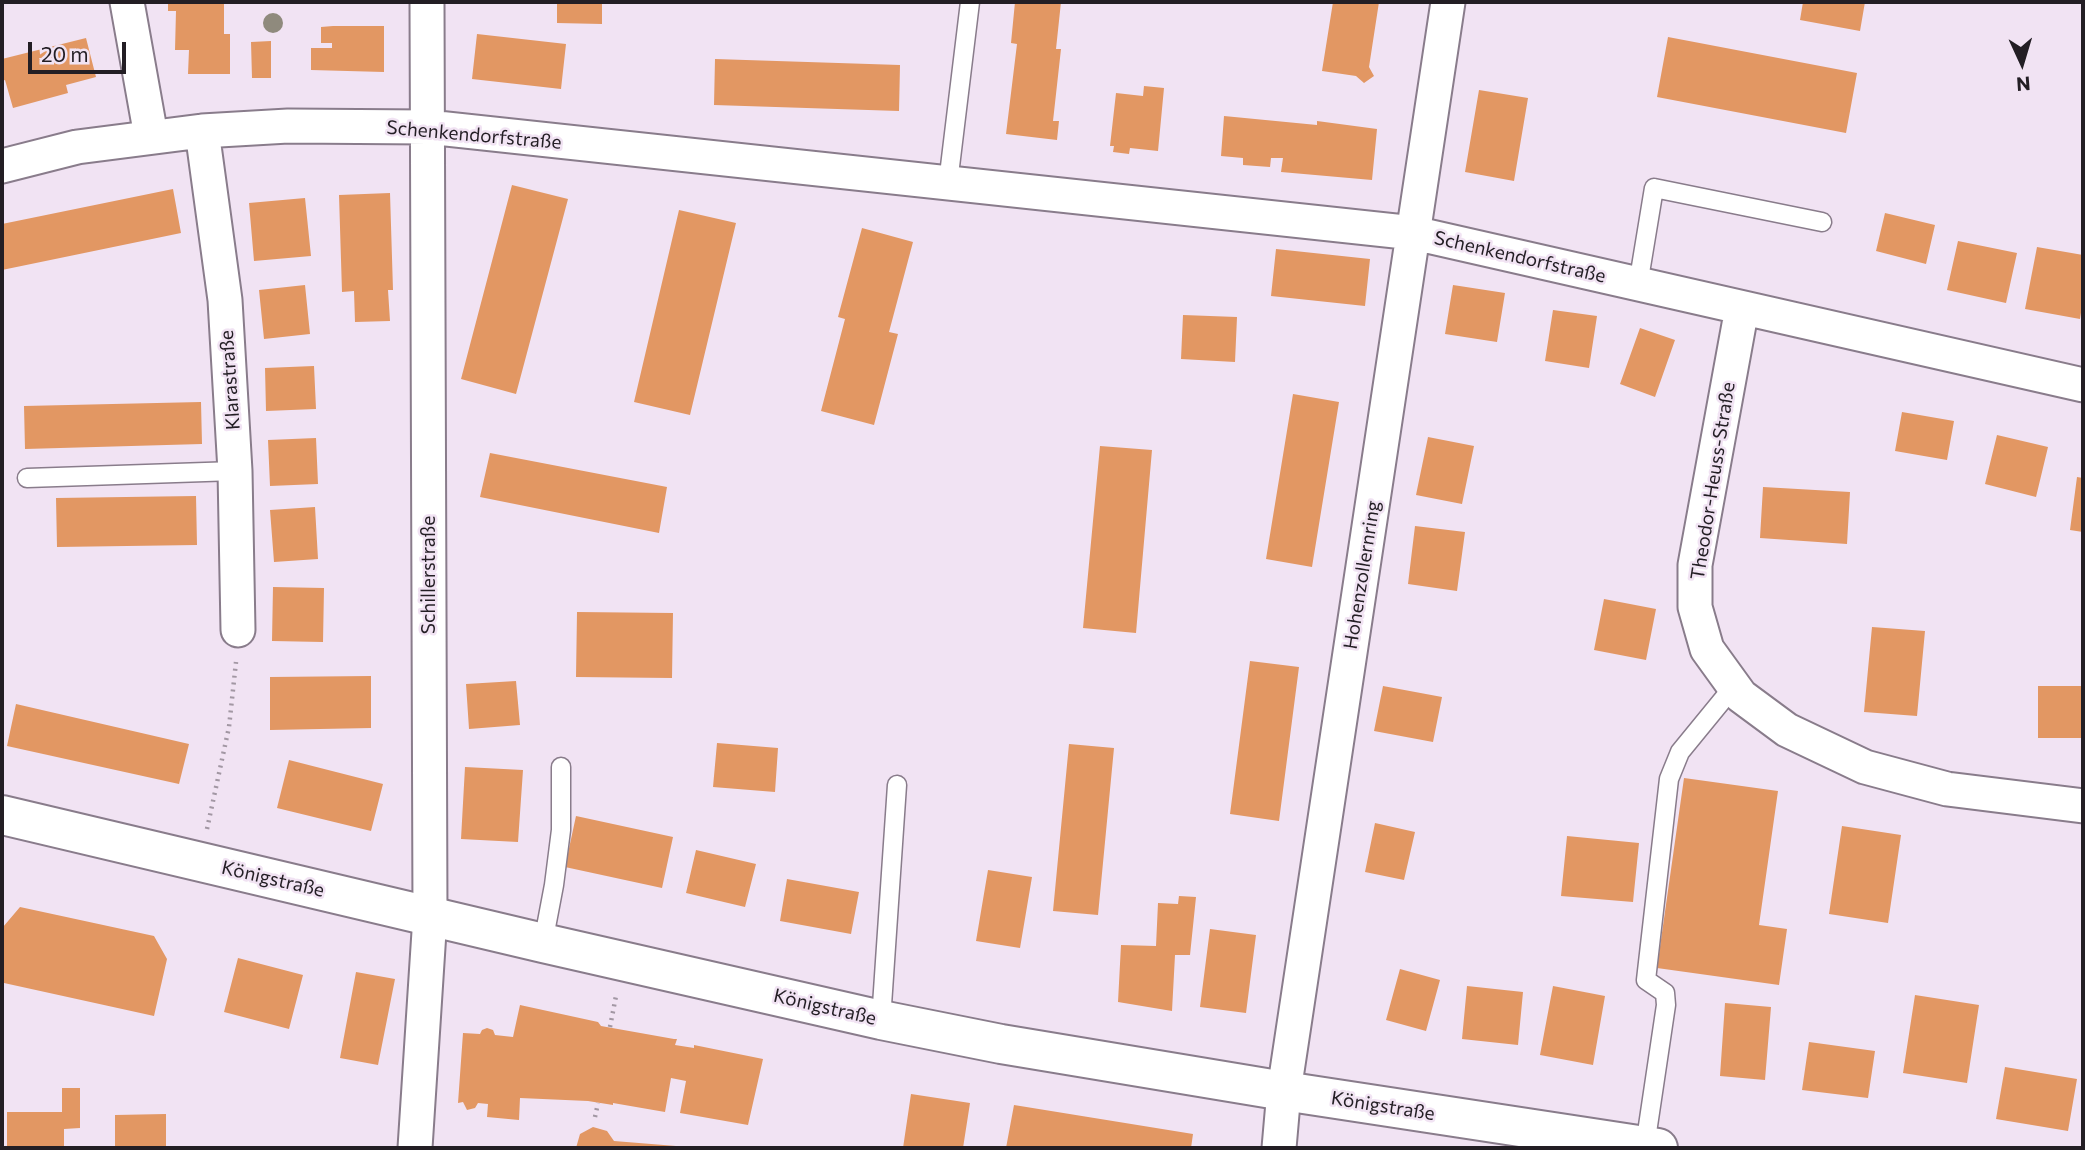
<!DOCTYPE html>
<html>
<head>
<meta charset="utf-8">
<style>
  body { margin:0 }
  #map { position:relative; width:2085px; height:1150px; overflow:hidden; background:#f1e3f3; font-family:Commissioner,sans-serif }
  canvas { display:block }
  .frame { position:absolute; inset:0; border:4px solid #231e24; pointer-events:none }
  .north { position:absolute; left:1987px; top:28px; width:70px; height:70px; -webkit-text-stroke:5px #f1e3f3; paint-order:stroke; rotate:176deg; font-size:19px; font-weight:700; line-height:28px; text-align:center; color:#231e24 }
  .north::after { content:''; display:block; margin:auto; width:24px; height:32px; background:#231e24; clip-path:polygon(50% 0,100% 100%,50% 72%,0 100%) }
  .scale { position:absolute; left:28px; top:42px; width:98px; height:32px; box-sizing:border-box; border:4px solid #231e24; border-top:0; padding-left:9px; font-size:21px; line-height:24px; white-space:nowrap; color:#231e24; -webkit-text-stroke:5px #f1e3f3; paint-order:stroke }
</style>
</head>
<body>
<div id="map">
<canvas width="2085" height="1150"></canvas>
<div class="frame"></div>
<div class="north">N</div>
<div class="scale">20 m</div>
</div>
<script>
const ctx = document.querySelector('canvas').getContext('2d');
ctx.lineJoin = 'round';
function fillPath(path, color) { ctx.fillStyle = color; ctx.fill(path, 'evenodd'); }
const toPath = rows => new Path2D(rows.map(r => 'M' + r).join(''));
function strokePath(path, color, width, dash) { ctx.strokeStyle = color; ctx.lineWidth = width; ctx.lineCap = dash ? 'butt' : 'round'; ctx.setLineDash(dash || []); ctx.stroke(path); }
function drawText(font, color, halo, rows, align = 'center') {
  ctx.font = font + ' Commissioner,sans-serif'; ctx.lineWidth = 5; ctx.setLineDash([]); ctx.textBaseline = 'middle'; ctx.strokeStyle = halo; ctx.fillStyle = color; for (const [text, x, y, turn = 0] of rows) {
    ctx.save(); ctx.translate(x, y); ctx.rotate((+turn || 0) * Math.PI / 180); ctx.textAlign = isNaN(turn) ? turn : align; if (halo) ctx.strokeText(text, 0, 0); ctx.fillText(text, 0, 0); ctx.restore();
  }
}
fillPath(toPath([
  [168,2,224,3,224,34,230,34,230,74,188,74,189,50,175,50,176,11,168,11],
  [557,2,602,2,602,24,557,23],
  [1015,2,1061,2,1056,49,1061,49,1053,121,1059,121,1057,140,1006,134,1017,44,1011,43],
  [1333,2,1379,2,1369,67,1374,76,1364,83,1356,76,1322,71],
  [1803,2,1865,2,1860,31,1800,20],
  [333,26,384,26,384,72,311,70,311,48,332,48,332,43,321,43,321,27],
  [477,34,566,44,561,89,472,79],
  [1668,37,1857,73,1846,133,1657,97],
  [86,38,96,77,66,85,68,93,13,108,5,80,2,81,2,59],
  [271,41,271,78,252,78,251,42],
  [715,59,900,65,899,111,714,105],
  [1144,86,1164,88,1158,151,1130,148,1129,154,1113,152,1114,146,1110,146,1116,93,1143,96],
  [1479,90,1528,98,1514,181,1465,172],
  [1224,116,1317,125,1317,121,1377,129,1372,180,1281,172,1283,158,1271,158,1270,167,1243,165,1243,158,1221,156],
  [512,185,568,199,516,394,461,379],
  [173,189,181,233,2,270,2,224],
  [390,193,393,290,388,290,390,321,355,322,354,291,342,292,339,195],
  [305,198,311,256,254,261,249,203],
  [679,210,736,223,690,415,634,402],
  [1885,213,1935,225,1926,264,1876,251],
  [862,228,913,242,889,332,898,334,874,425,821,411,845,319,838,317],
  [1958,241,2017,253,2006,303,1947,290],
  [2037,247,2083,255,2083,300,2080,319,2025,309],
  [1276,249,1370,259,1365,306,1271,296],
  [305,285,310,334,264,339,259,290],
  [1453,285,1505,293,1497,342,1445,334],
  [1553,310,1597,316,1589,368,1545,361],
  [1183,315,1237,317,1235,362,1181,359],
  [1640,328,1675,340,1655,397,1620,384],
  [314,366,316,409,266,411,265,368],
  [1293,394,1339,402,1312,567,1266,559],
  [201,402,202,444,25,449,24,406],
  [1902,412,1954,421,1947,460,1895,451],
  [1997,435,2048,447,2036,497,1985,484],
  [1428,437,1474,446,1462,504,1416,495],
  [316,438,318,484,270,486,268,440],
  [1100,446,1152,450,1136,633,1083,628],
  [490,453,667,487,659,533,480,497],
  [2077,477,2083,478,2083,532,2070,530],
  [1763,487,1850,492,1847,544,1760,538],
  [196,496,197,545,57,547,56,498],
  [315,507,318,559,274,562,270,510],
  [1415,526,1465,532,1457,591,1408,584],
  [273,587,324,588,323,642,272,641],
  [1604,599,1656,609,1646,660,1594,650],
  [577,612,673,613,672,678,576,677],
  [1872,627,1925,631,1917,716,1864,712],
  [1250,661,1299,667,1279,821,1230,814],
  [371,676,371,728,270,730,270,677],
  [516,681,520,725,469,729,466,684],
  [1383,686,1442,697,1433,742,1374,731],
  [2038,686,2083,686,2083,738,2038,738],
  [16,704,189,744,179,784,7,746],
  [717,743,778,748,775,792,713,787],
  [1069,744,1114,748,1098,915,1053,911],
  [289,760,383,784,371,831,277,808],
  [465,767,523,770,518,842,461,839],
  [1684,778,1778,791,1759,925,1787,929,1779,985,1657,968],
  [576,816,673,837,662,888,565,867],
  [1375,823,1415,832,1404,880,1365,872],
  [1842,826,1901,835,1888,923,1829,914],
  [1567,836,1639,843,1633,902,1561,896],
  [696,850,756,864,745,907,686,893],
  [988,870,1032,877,1020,948,976,941],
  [787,879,859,892,851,934,780,921],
  [1179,896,1196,897,1190,955,1175,955,1172,1011,1118,1002,1121,945,1156,946,1158,903,1178,904],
  [20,907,154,936,167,959,154,1016,4,983,3,927],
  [1210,929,1256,935,1246,1013,1200,1007],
  [238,958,303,975,289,1029,224,1012],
  [1400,969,1440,980,1426,1031,1386,1020],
  [356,972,395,979,378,1065,340,1058],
  [1467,986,1523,992,1518,1045,1462,1039],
  [1553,986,1605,996,1593,1065,1540,1055],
  [1915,995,1979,1005,1967,1083,1903,1073],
  [1725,1003,1771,1007,1765,1080,1720,1076],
  [520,1005,598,1022,601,1026,674,1039,677,1039,675,1045,694,1048,694,1045,763,1059,748,1125,680,1113,686,1081,671,1078,665,1112,613,1103,613,1105,588,1101,520,1098,519,1120,487,1117,488,1104,478,1103,475,1108,467,1110,463,1102,458,1103,463,1033,480,1034,482,1030,487,1028,493,1030,495,1035,513,1037],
  [1809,1042,1875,1051,1868,1098,1802,1090],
  [2005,1067,2077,1079,2068,1131,1996,1119],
  [62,1088,80,1088,80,1128,64,1129,64,1148,7,1148,7,1112,62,1112],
  [911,1094,970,1103,963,1148,903,1148],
  [1014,1105,1193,1134,1191,1148,1006,1148],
  [166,1114,166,1148,115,1148,115,1115],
  [593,1127,607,1131,614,1141,676,1146,676,1148,576,1148,580,1134]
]), '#e29763');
const lane = toPath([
  [948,183,970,2],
  [1638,285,1654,188,1822,222],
  [27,478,235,471],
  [543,943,554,885,561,830,561,767],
  [881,1020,897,785],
  [1645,1146,1666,1005,1665,993,1646,980,1669,779,1680,752,1734,686]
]);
const street = toPath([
  [127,2,151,136],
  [202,131,225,300,235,471,238,630],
  [2,166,77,147,202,131,288,126,428,127,1414,233,2083,385],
  [1742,308,1695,565,1695,607,1707,649,1741,696,1787,730,1865,767,1947,789,2083,806],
  [415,1148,430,916,427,2],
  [1279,1148,1284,1091,1448,2]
]);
const secondary = toPath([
  [2,815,543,943,881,1020,1001,1044,1284,1091,1658,1148]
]);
strokePath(lane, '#897c8b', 21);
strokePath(street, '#897c8b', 37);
strokePath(secondary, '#897c8b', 42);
strokePath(toPath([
  [207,829,229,727,236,662],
  [610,1027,616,996],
  [595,1117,598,1103]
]), '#a297a3', 4.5, [2, 5]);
strokePath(lane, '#fff', 18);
strokePath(street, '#fff', 33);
strokePath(secondary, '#fff', 38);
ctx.fillStyle = '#8f8a7d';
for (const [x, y] of [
  [273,23]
]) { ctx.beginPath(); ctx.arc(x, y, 10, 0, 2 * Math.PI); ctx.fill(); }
drawText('19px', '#231e24', '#f1e3f3', [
  ["Schenkendorfstraße",474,135,5],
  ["Schenkendorfstraße",1520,257,13],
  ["Klarastraße",230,380,-94],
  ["Theodor-Heuss-Straße",1713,481,-81],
  ["Schillerstraße",429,575,-90],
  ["Hohenzollernring",1362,575,-81],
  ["Königstraße",273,879,13],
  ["Königstraße",825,1007,13],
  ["Königstraße",1383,1106,9]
]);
</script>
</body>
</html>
